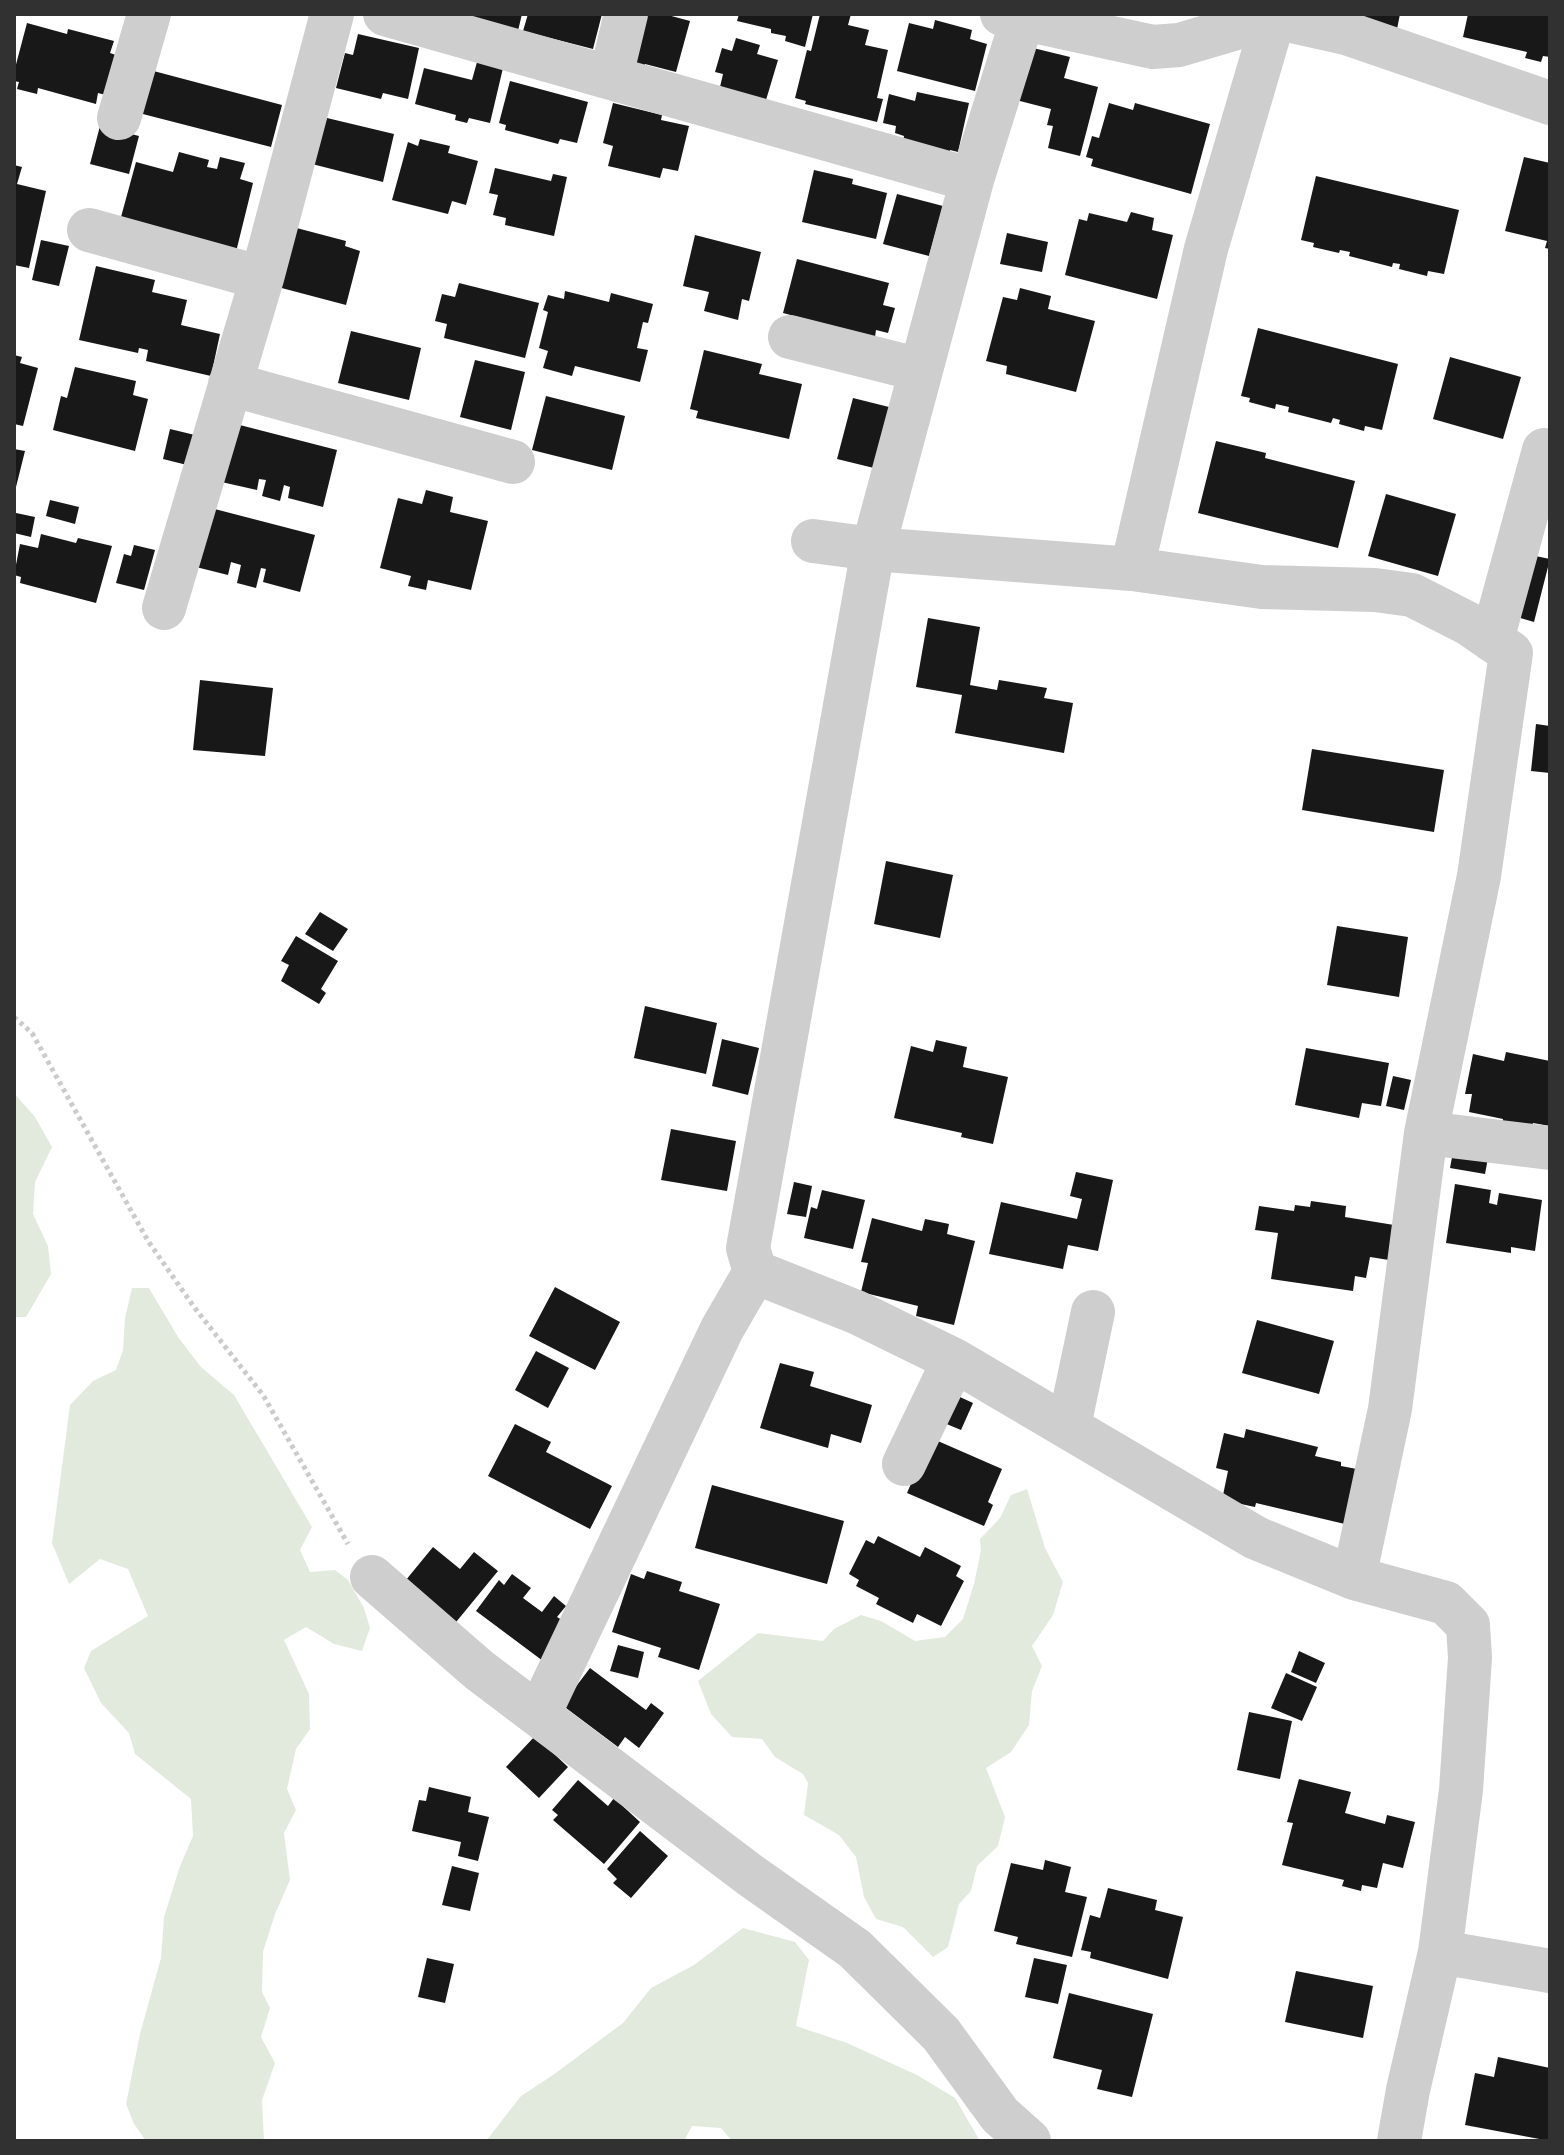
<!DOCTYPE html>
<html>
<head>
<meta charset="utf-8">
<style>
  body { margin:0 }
  #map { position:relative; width:1564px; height:2155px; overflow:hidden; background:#fff; font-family:"Archivo Narrow",sans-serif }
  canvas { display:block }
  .frame { position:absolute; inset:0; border:16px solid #313131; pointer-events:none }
</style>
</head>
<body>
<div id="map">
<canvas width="1564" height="2155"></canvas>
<div class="frame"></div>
</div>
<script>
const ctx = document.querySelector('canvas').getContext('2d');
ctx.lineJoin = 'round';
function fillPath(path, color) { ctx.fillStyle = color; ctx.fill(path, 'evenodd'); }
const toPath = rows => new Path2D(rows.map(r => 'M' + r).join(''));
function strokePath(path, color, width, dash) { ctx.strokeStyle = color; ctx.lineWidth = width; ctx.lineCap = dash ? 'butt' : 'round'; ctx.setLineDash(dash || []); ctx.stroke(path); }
fillPath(toPath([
  [14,1093,35,1117,52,1147,35,1182,33,1214,48,1246,51,1274,26,1317,14,1317],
  [132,1288,149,1288,178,1337,201,1367,234,1395,312,1527,300,1550,310,1572,335,1570,348,1580,364,1608,370,1628,362,1651,334,1644,306,1627,284,1640,309,1694,310,1729,296,1749,287,1789,296,1810,284,1833,290,1880,275,1914,263,1952,262,1992,270,2008,261,2037,275,2063,262,2100,264,2141,146,2141,134,2124,126,2104,140,2034,161,1958,164,1917,179,1869,193,1836,191,1799,135,1754,129,1733,101,1703,84,1668,91,1651,148,1616,128,1569,100,1559,69,1584,52,1543,70,1405,93,1381,116,1370,123,1350,125,1318],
  [1027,1489,1045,1548,1063,1582,1053,1615,1032,1646,1042,1666,1032,1691,1029,1725,1011,1752,986,1768,1005,1817,998,1846,977,1866,971,1891,959,1904,948,1947,933,1957,903,1927,876,1919,864,1897,856,1857,839,1835,804,1815,808,1783,803,1774,775,1757,762,1739,732,1737,711,1714,698,1681,758,1633,823,1641,834,1629,861,1615,881,1621,915,1641,945,1637,963,1619,974,1584,981,1550,980,1539,1000,1518,1011,1495],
  [743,1928,795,1942,809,1960,796,2026,847,2043,917,2075,955,2098,980,2141,732,2141,721,2128,692,2126,684,2141,486,2141,521,2096,553,2075,623,2023,651,1988,694,1965]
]), '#e2eade');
fillPath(toPath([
  [465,14,522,14,517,35],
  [528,14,602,14,593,49,523,31],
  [640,14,664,14,690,21,676,72,645,64,643,69,627,65],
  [739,14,813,14,805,47,785,41,786,36,771,33,771,29,737,21],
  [820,14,851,14,848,25,869,30,865,45,888,50,877,98,883,99,877,122,805,104,806,101,795,98,807,50,811,51],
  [1357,14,1400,14,1397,29],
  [1468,14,1550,14,1550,57,1543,56,1541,62,1525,58,1527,52,1463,37],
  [935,20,972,30,970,39,987,44,975,91,897,71,909,23,933,29],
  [27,23,67,34,68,29,114,41,110,53,116,55,106,95,98,93,96,104,38,88,37,94,17,89,19,82,14,81,14,72],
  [358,34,419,48,408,99,383,93,381,99,336,88,345,53,353,55],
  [736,38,760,45,757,54,778,60,766,100,720,87,723,74,715,72,722,48,732,51],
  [1029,47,1070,57,1064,78,1098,87,1080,156,1048,148,1053,126,1047,125,1051,109,1016,100],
  [477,62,503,68,490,123,469,118,467,123,455,120,456,115,415,104,424,68,472,80],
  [146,69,282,105,271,147,135,112],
  [510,81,588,102,577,143,560,139,558,144,505,130,506,125,499,123],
  [917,92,969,103,958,152,950,150,948,157,903,143,904,136,895,133,896,126,883,123,889,94,915,101],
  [613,103,662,115,661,120,689,126,678,171,663,168,660,178,608,166,613,146,603,143],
  [1109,103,1133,110,1135,103,1210,124,1191,194,1091,166,1093,159,1086,157,1092,136,1099,138],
  [327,118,394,134,383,182,308,163],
  [100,126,139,136,129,174,90,164],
  [420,139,450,146,448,153,478,161,466,205,452,201,448,214,392,200,408,142,418,146],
  [179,152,209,160,207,167,217,169,220,157,245,163,240,179,253,183,235,256,121,217,136,162,173,172],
  [1524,157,1550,163,1550,249,1545,248,1547,241,1505,231],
  [14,165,22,167,17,184,46,191,29,268,14,265],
  [495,168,551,181,553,174,567,177,554,236,505,225,506,218,493,215,498,195,489,193],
  [814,170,853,179,852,184,887,193,876,239,802,222],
  [1316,176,1459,210,1444,274,1428,271,1427,276,1399,269,1400,264,1393,263,1392,267,1349,256,1350,252,1340,250,1339,253,1313,247,1314,243,1301,240],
  [897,194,943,206,929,256,883,244],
  [1131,212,1154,218,1152,230,1173,235,1157,299,1065,275,1079,219,1087,221,1089,213,1127,222],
  [289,226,346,241,345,246,360,251,346,305,274,286],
  [1007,233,1048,242,1042,272,1000,264],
  [695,235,761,252,749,301,742,299,738,320,704,311,709,292,683,286],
  [41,240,69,246,59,286,32,280],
  [797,259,889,283,883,305,895,308,888,333,876,330,875,337,783,313],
  [96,266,155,280,152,292,187,300,181,325,220,334,211,376,146,361,148,350,139,348,138,353,79,340],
  [459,283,539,303,525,358,444,338,447,324,435,321,442,294,455,297],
  [1020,288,1051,296,1048,309,1095,321,1076,392,1006,374,1007,366,986,361,1003,297,1017,300],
  [565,291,609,302,611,293,653,304,648,323,643,322,637,348,648,350,640,382,575,366,572,376,543,368,548,351,539,348,548,312,543,310,548,295,564,299],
  [1258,328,1398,364,1382,430,1365,426,1364,431,1339,424,1340,420,1333,418,1331,423,1288,412,1289,407,1276,404,1275,409,1249,402,1250,398,1241,396],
  [351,331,421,348,409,400,338,383],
  [704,350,762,364,759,374,802,384,789,439,696,418,698,411,690,409],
  [14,355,22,357,20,363,38,368,23,426,14,424],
  [1450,357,1521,377,1503,439,1433,419],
  [475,360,525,372,511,430,460,417],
  [75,367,136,381,133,395,148,399,135,451,53,430,61,396,67,398],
  [546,396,625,416,612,470,532,450],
  [853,398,893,408,878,469,837,459],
  [232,423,337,450,323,507,288,498,290,487,284,485,280,501,262,496,266,480,259,479,257,490,217,481],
  [170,429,199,436,191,466,163,459],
  [1216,441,1266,453,1265,458,1355,481,1338,548,1198,513],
  [14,449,25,451,15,491,14,490],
  [426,490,453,497,450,512,488,521,471,590,428,580,426,590,408,586,411,576,380,568,398,498,422,504],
  [1386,494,1456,514,1438,576,1368,556],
  [50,500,79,507,75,524,46,516],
  [207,507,315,535,300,592,263,582,266,569,261,568,256,588,237,583,241,565,231,562,228,575,192,566],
  [16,513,35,517,31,537,14,533],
  [41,534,76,543,78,538,112,546,96,603,20,583,21,577,14,575,20,544,38,548],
  [134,545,155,550,144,590,116,583,124,554,131,556],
  [1526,554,1550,559,1534,622,1510,615],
  [928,618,980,627,970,685,997,690,999,680,1047,688,1044,698,1073,703,1064,753,955,733,962,695,916,687],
  [200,680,273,688,265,756,193,750],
  [1536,724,1550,726,1550,773,1531,771],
  [1312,749,1444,770,1434,832,1302,810],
  [886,861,953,875,940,938,874,924],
  [320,912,348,929,333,951,305,934],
  [1337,926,1408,937,1399,997,1327,985],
  [296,936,338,961,321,989,326,993,319,1004,281,981,289,965,281,961],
  [645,1006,717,1023,706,1074,634,1058],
  [722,1039,759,1048,748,1095,712,1086],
  [936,1040,967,1047,963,1067,1008,1077,993,1144,961,1137,962,1133,894,1118,911,1046,933,1052],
  [1306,1048,1389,1063,1381,1106,1362,1103,1359,1118,1295,1105],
  [1506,1052,1550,1061,1550,1126,1533,1123,1530,1137,1501,1132,1503,1119,1469,1112,1472,1094,1465,1094,1473,1054,1504,1061],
  [1393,1076,1411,1080,1404,1110,1386,1106],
  [671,1129,736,1141,727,1191,661,1180],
  [1453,1152,1488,1158,1485,1174,1450,1168],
  [1076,1172,1113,1180,1098,1251,1068,1245,1063,1269,989,1254,1001,1202,1077,1219,1082,1199,1070,1196],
  [794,1182,812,1186,806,1217,787,1214],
  [1455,1184,1491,1190,1489,1203,1497,1205,1499,1193,1542,1200,1535,1251,1511,1247,1511,1253,1446,1243],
  [822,1190,865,1200,853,1249,804,1238,811,1207,817,1209],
  [1311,1201,1346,1206,1345,1217,1394,1225,1389,1260,1370,1257,1366,1278,1355,1276,1353,1291,1271,1279,1278,1233,1255,1230,1259,1206,1294,1211,1295,1205,1310,1207],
  [872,1218,922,1231,925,1219,949,1224,947,1234,975,1241,954,1325,916,1316,918,1306,861,1292,868,1263,861,1262],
  [555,1287,620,1322,595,1370,529,1336],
  [1257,1320,1334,1341,1319,1394,1242,1373],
  [536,1351,569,1368,548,1408,515,1390],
  [780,1363,814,1372,810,1386,872,1405,861,1443,831,1434,828,1448,760,1428],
  [949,1392,973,1403,961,1430,937,1420],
  [515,1424,551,1442,546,1452,612,1486,590,1529,488,1476],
  [1246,1429,1318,1447,1315,1456,1341,1462,1341,1466,1362,1470,1349,1525,1256,1503,1255,1507,1222,1500,1228,1471,1216,1468,1224,1433,1244,1438],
  [931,1438,1002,1469,988,1502,993,1505,984,1526,907,1493],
  [712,1485,844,1521,827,1584,695,1548],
  [878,1536,920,1557,925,1547,961,1566,956,1576,964,1581,941,1626,917,1614,913,1623,876,1604,879,1598,856,1586,859,1580,849,1574,866,1540,874,1544],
  [433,1547,460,1569,474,1552,498,1571,452,1627,401,1586],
  [647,1571,682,1582,679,1591,720,1604,699,1670,658,1657,661,1648,612,1632,631,1574,644,1579],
  [512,1574,531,1588,523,1598,542,1612,554,1596,566,1606,557,1617,562,1620,543,1661,476,1611,499,1580,504,1585],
  [618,1645,644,1652,638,1678,610,1671],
  [1299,1651,1325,1663,1316,1683,1291,1672],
  [590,1668,646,1710,651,1703,664,1713,639,1748,625,1737,618,1747,562,1705],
  [1286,1673,1317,1687,1302,1721,1271,1708],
  [1249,1712,1292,1721,1280,1779,1237,1770],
  [535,1736,568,1767,539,1798,506,1767],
  [1299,1779,1351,1792,1345,1813,1385,1824,1387,1815,1415,1822,1403,1868,1383,1863,1377,1888,1362,1885,1361,1891,1342,1886,1344,1880,1282,1865,1293,1823,1287,1822],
  [578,1780,608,1806,614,1798,640,1822,604,1864,553,1820,558,1815,552,1810],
  [429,1787,471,1797,468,1812,489,1817,478,1861,458,1856,461,1842,412,1831,419,1800,426,1801],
  [640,1831,668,1856,631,1898,613,1883,617,1879,607,1869],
  [1045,1860,1071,1867,1065,1892,1087,1897,1072,1957,1016,1944,1018,1937,994,1931,1011,1863,1043,1870],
  [452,1866,479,1873,470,1911,442,1905],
  [1108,1888,1157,1900,1155,1910,1183,1917,1168,1979,1090,1958,1091,1952,1081,1950,1090,1915,1100,1918],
  [427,1958,454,1964,445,2003,418,1997],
  [1034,1958,1067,1965,1058,2004,1025,1997],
  [1296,1971,1373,1986,1363,2038,1285,2022],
  [1069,1993,1153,2014,1132,2097,1097,2089,1102,2070,1053,2058],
  [1498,2057,1550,2068,1550,2141,1465,2125,1475,2073,1494,2077]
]), '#181818');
strokePath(toPath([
  [14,1017,32,1033,148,1241,194,1307,263,1395,348,1544]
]), '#cbcbcb', 5, [4, 4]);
strokePath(toPath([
  [385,14,972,180],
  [1002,14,1153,47,1179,45,1274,17,1346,33,1550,103],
  [611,76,626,14],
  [119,118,149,14],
  [89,230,262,278],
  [790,337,921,370],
  [230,384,513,462],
  [813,541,873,549,1132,569,1262,587,1375,590,1412,595,1469,624,1511,653,1479,876,1426,1133,1390,1409,1354,1578],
  [1132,569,1206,249,1274,17],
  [164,608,262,278,332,14],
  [1492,640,1544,450],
  [1426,1133,1550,1148],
  [755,1272,856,1312,954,1360,1256,1538,1354,1578,1446,1603,1468,1625,1470,1658,1461,1790,1440,1952,1408,2090,1399,2141],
  [1069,1426,1093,1312],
  [904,1464,954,1360],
  [372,1577,479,1670,750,1875,855,1949,941,2034,1000,2115,1029,2141],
  [539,1714,722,1329,755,1272,748,1248,873,549,972,180,1024,14],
  [1440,1952,1550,1971]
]), '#cecece', 44);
</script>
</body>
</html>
